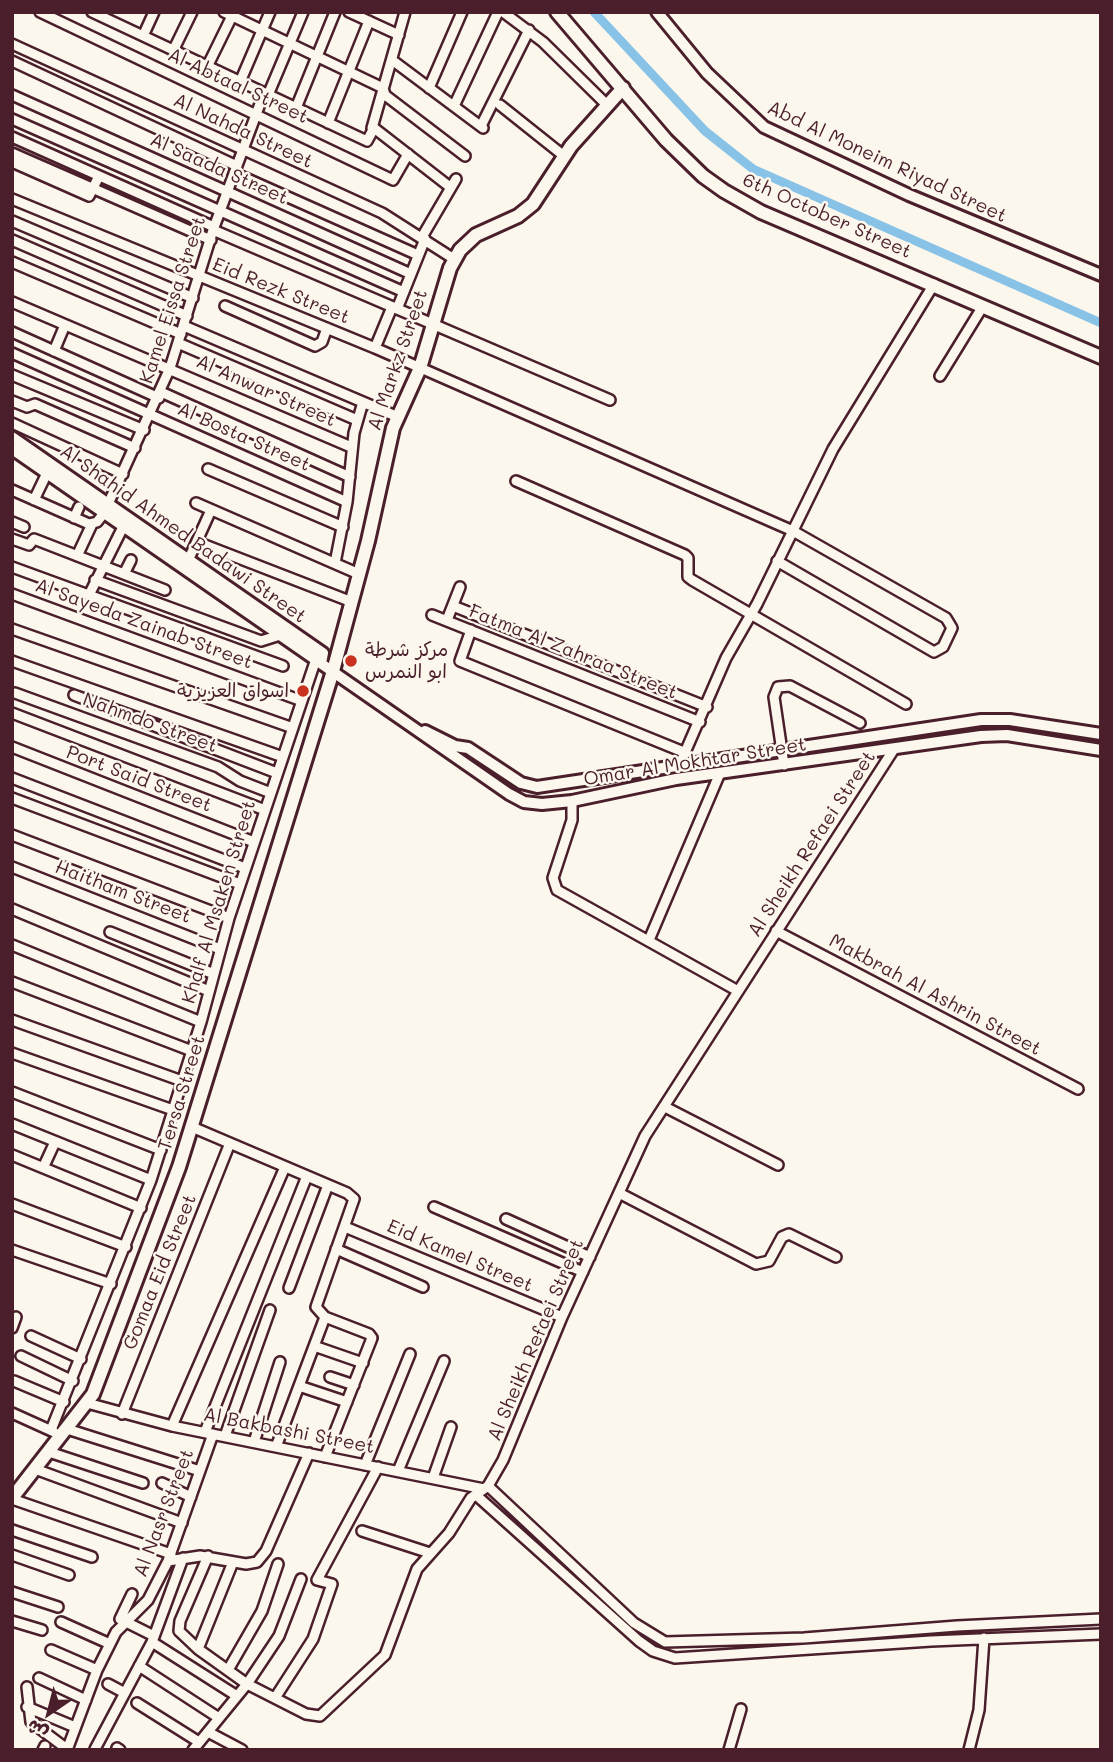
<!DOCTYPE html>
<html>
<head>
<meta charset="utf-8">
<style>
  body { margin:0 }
  #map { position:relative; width:1113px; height:1762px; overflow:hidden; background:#fbf7ec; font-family:Mali,"Playpen Sans Arabic",sans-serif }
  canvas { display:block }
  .frame { position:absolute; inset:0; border:14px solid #4a1f2b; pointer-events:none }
  .north { position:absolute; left:14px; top:1678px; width:70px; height:70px; -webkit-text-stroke:5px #fbf7ec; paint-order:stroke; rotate:215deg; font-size:19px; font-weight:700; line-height:28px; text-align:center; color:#4a1f2b }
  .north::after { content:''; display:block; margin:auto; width:24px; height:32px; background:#4a1f2b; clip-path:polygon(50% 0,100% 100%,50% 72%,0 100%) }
</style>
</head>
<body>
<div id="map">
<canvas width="1113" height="1762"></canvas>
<div class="frame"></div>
<div class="north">ش</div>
</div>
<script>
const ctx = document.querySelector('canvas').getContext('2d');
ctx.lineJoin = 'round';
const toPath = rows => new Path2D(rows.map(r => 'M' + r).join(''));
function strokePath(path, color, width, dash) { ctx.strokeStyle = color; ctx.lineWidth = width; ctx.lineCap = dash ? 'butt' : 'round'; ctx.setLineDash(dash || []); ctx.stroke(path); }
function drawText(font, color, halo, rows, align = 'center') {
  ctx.font = font + ' Mali,"Playpen Sans Arabic",sans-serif'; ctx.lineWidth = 5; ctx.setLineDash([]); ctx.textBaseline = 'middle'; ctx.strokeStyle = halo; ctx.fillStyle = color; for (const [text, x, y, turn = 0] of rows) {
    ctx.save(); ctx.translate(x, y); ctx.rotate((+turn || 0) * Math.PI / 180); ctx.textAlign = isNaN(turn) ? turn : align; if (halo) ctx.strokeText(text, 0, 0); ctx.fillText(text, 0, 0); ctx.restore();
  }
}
strokePath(toPath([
  [594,12,705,131,753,169,1101,323]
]), '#88c2e7', 9);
const minor = toPath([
  [40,12,393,180,408,154],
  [92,12,367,141,374,128,450,187],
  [224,12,383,88,385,95,465,156],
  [349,12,399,35],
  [503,12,543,42,607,105],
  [143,36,154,12],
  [12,44,382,213,454,259],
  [173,51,192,12],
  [392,60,483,128],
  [12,61,237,166],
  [207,67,232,16],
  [240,82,270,12],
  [429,88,462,12],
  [12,95,411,274],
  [268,95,303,12],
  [500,105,564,156],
  [454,106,498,12],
  [296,108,335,12],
  [12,119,404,292],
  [328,123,369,21],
  [481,126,529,30],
  [372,128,405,12],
  [12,137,214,227],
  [12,153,211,240],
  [12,162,89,196,99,176],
  [234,173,418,255],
  [12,199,375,348,793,531,946,618,952,628,943,647,934,652,777,561],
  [12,221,193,298],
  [213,230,610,400],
  [422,237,456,179],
  [12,240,187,316],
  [12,262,181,334],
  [12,302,351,447],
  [225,306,315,346,322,342,327,328],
  [397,309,425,239],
  [184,326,398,417],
  [12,332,159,398],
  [178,343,357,420],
  [375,348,392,307],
  [54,351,65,325],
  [12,353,347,502],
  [12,375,144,430],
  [940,376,983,306],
  [161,392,350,477],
  [12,401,27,407,35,404,135,448],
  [12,423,123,474],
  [208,469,343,527],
  [516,481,685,555,688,558,688,577,692,580,906,704],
  [12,490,89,524,97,522,104,513,170,368,213,230,264,93],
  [34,500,47,473],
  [196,503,359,574],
  [74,518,79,507],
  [12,522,24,527],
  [12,539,29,545,34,539,165,590],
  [197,542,352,602],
  [77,556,92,524],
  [187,563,211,510],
  [335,563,347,502,354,433,363,402],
  [12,567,283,666],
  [124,574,131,560],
  [95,580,261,641,280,635],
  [12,594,302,701],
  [89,595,126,521],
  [453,606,707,707],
  [432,615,700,722],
  [447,620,460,587],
  [12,629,293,728],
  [471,630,460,661,686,753],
  [12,661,283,757],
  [15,693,218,767,240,781,271,793],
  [74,695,277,773],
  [12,713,265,810],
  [12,747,254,842],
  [680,764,726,658,757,604,833,449,934,284],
  [784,765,774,697,778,687,790,686,860,723],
  [12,778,245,868],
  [12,798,240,884],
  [572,801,572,820,553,878,557,890,738,991],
  [12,835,229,918],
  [12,867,220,949],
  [12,909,209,991],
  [776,931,1078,1089],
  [110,932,214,974],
  [649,940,720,773],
  [12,945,201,1022],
  [12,982,192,1051],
  [12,1020,182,1081],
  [12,1053,173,1110],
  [12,1092,161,1150],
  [665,1107,778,1165],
  [12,1124,151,1180],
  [192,1127,347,1193,354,1199,316,1307,325,1317,369,1334,372,1338,325,1457],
  [12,1155,141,1208],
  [43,1168,55,1142],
  [619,1193,756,1264,769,1261,782,1237,789,1234,836,1257],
  [12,1204,126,1247],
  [434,1207,583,1272],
  [506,1219,590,1257],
  [345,1227,562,1317],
  [336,1249,423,1287],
  [12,1250,111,1284],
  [289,1288,328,1185],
  [12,1328,16,1317],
  [31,1336,81,1359],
  [314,1346,363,1363],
  [21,1356,73,1381],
  [330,1377,354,1385],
  [14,1381,64,1402],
  [299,1386,347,1402],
  [87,1403,172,1426,484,1489],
  [12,1413,54,1432],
  [122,1414,230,1143],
  [172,1426,285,1167],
  [67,1429,200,1471],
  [51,1430,151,1180,201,1022,229,918,316,659],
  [205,1432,307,1176],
  [225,1436,270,1310],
  [254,1442,280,1362],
  [276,1447,325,1317],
  [49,1452,143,1483],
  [365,1465,410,1354],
  [35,1469,182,1523],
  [398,1471,444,1361],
  [433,1478,451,1427],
  [162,1483,191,1497],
  [488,1486,634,1623,665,1642,804,1638,957,1626,1101,1619],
  [476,1495,639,1641,653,1651,675,1658,931,1641,1101,1634],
  [12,1499,171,1554],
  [12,1530,92,1557],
  [362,1531,430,1553],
  [12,1555,69,1575],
  [208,1556,180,1621,179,1631,198,1649,247,1684,306,1714,320,1716,385,1655,417,1569,449,1533,471,1498,488,1486,503,1460,562,1317,645,1136,894,749],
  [168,1561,200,1556,246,1564,257,1562,266,1551,309,1453],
  [12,1592,58,1607],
  [132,1594,120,1619,154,1636],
  [12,1621,42,1630],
  [61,1622,110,1644],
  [152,1642,237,1696],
  [198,1649,233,1562],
  [51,1650,97,1670],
  [139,1666,219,1718],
  [228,1670,262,1611,278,1564],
  [39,1678,86,1700],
  [108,1684,125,1693],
  [27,1687,31,1722,67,1749],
  [275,1698,313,1639,332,1584,317,1580,378,1467],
  [137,1703,199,1742],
  [27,1707,75,1727],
  [208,1732,242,1750],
  [117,1748,120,1750],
  [95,1749,152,1642,183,1558],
  [43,1750,45,1746],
  [67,1750,97,1670,116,1632,148,1600,168,1561,213,1434],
  [193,1750,247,1684,279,1636,301,1579],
  [729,1750,741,1709],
  [969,1750,979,1710,984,1638]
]);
const tertiary = toPath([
  [657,12,707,73,764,127,909,195,1101,275],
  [12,437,323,653,321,663],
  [12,449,509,794,524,802,542,804,572,801,676,779,981,736,1007,735,1101,750],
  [425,731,455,746,468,748,521,783,537,787,981,720,1010,720,1101,734]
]);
const secondary = toPath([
  [557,12,666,140,703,176,724,191,761,212,1101,357],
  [12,1498,93,1394,179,1167,333,671,368,541,393,428,420,368,450,268,460,250,476,235,518,216,533,204,571,146,623,88]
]);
strokePath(minor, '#4a1f2b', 14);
strokePath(tertiary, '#4a1f2b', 16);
strokePath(secondary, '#4a1f2b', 18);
strokePath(minor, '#fbf7ec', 9);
strokePath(tertiary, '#fbf7ec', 10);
strokePath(secondary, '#fbf7ec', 12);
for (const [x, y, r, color] of [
  [351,661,7,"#c8321e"],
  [303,691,7,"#c8321e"]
]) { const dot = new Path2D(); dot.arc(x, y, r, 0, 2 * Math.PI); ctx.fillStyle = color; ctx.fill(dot); strokePath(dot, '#fbf7ec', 2.5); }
drawText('19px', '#4a1f2b', '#fbf7ec', [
  ["Al Abtaal Street",238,86,25],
  ["Al Nahda Street",243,131,25],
  ["Abd Al Moneim Riyad Street",887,162,25],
  ["Al Saada Street",219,169,24],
  ["6th October Street",827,216,24],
  ["Eid Rezk Street",281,291,22],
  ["Kamel Eissa Street",173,300,-72],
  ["Al Markz Street",398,360,-71],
  ["Al Anwar Street",266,391,24],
  ["Al Bosta Street",244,437,24],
  ["Al Shahid Ahmed Badawi Street",183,534,35],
  ["Al Sayeda Zainab Street",144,624,20],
  ["Fatma Al Zahraa Street",573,652,22],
  ["Nahmdo Street",150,723,20],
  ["Omar Al Mokhtar Street",695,762,-9],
  ["Port Said Street",139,779,21],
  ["Al Sheikh Refaei Street",812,844,-57],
  ["Haitham Street",123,892,21],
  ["Khalf Al Msaken Street",219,902,-73],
  ["Makbrah Al Ashrin Street",935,995,28],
  ["Tersa Street",182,1093,-73],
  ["Eid Kamel Street",460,1256,23],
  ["Gomaa Eid Street",160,1272,-68],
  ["Al Sheikh Refaei Street",536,1340,-67],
  ["Al Bakbashi Street",289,1431,11],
  ["Al Nasr Street",164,1513,-69]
]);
drawText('19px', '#4a1f2b', '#fbf7ec', [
  ["مركز شرطة",365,650],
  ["ابو النمرس",365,672],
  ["اسواق العزيزية",289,691,"right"]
], 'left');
</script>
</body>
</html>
